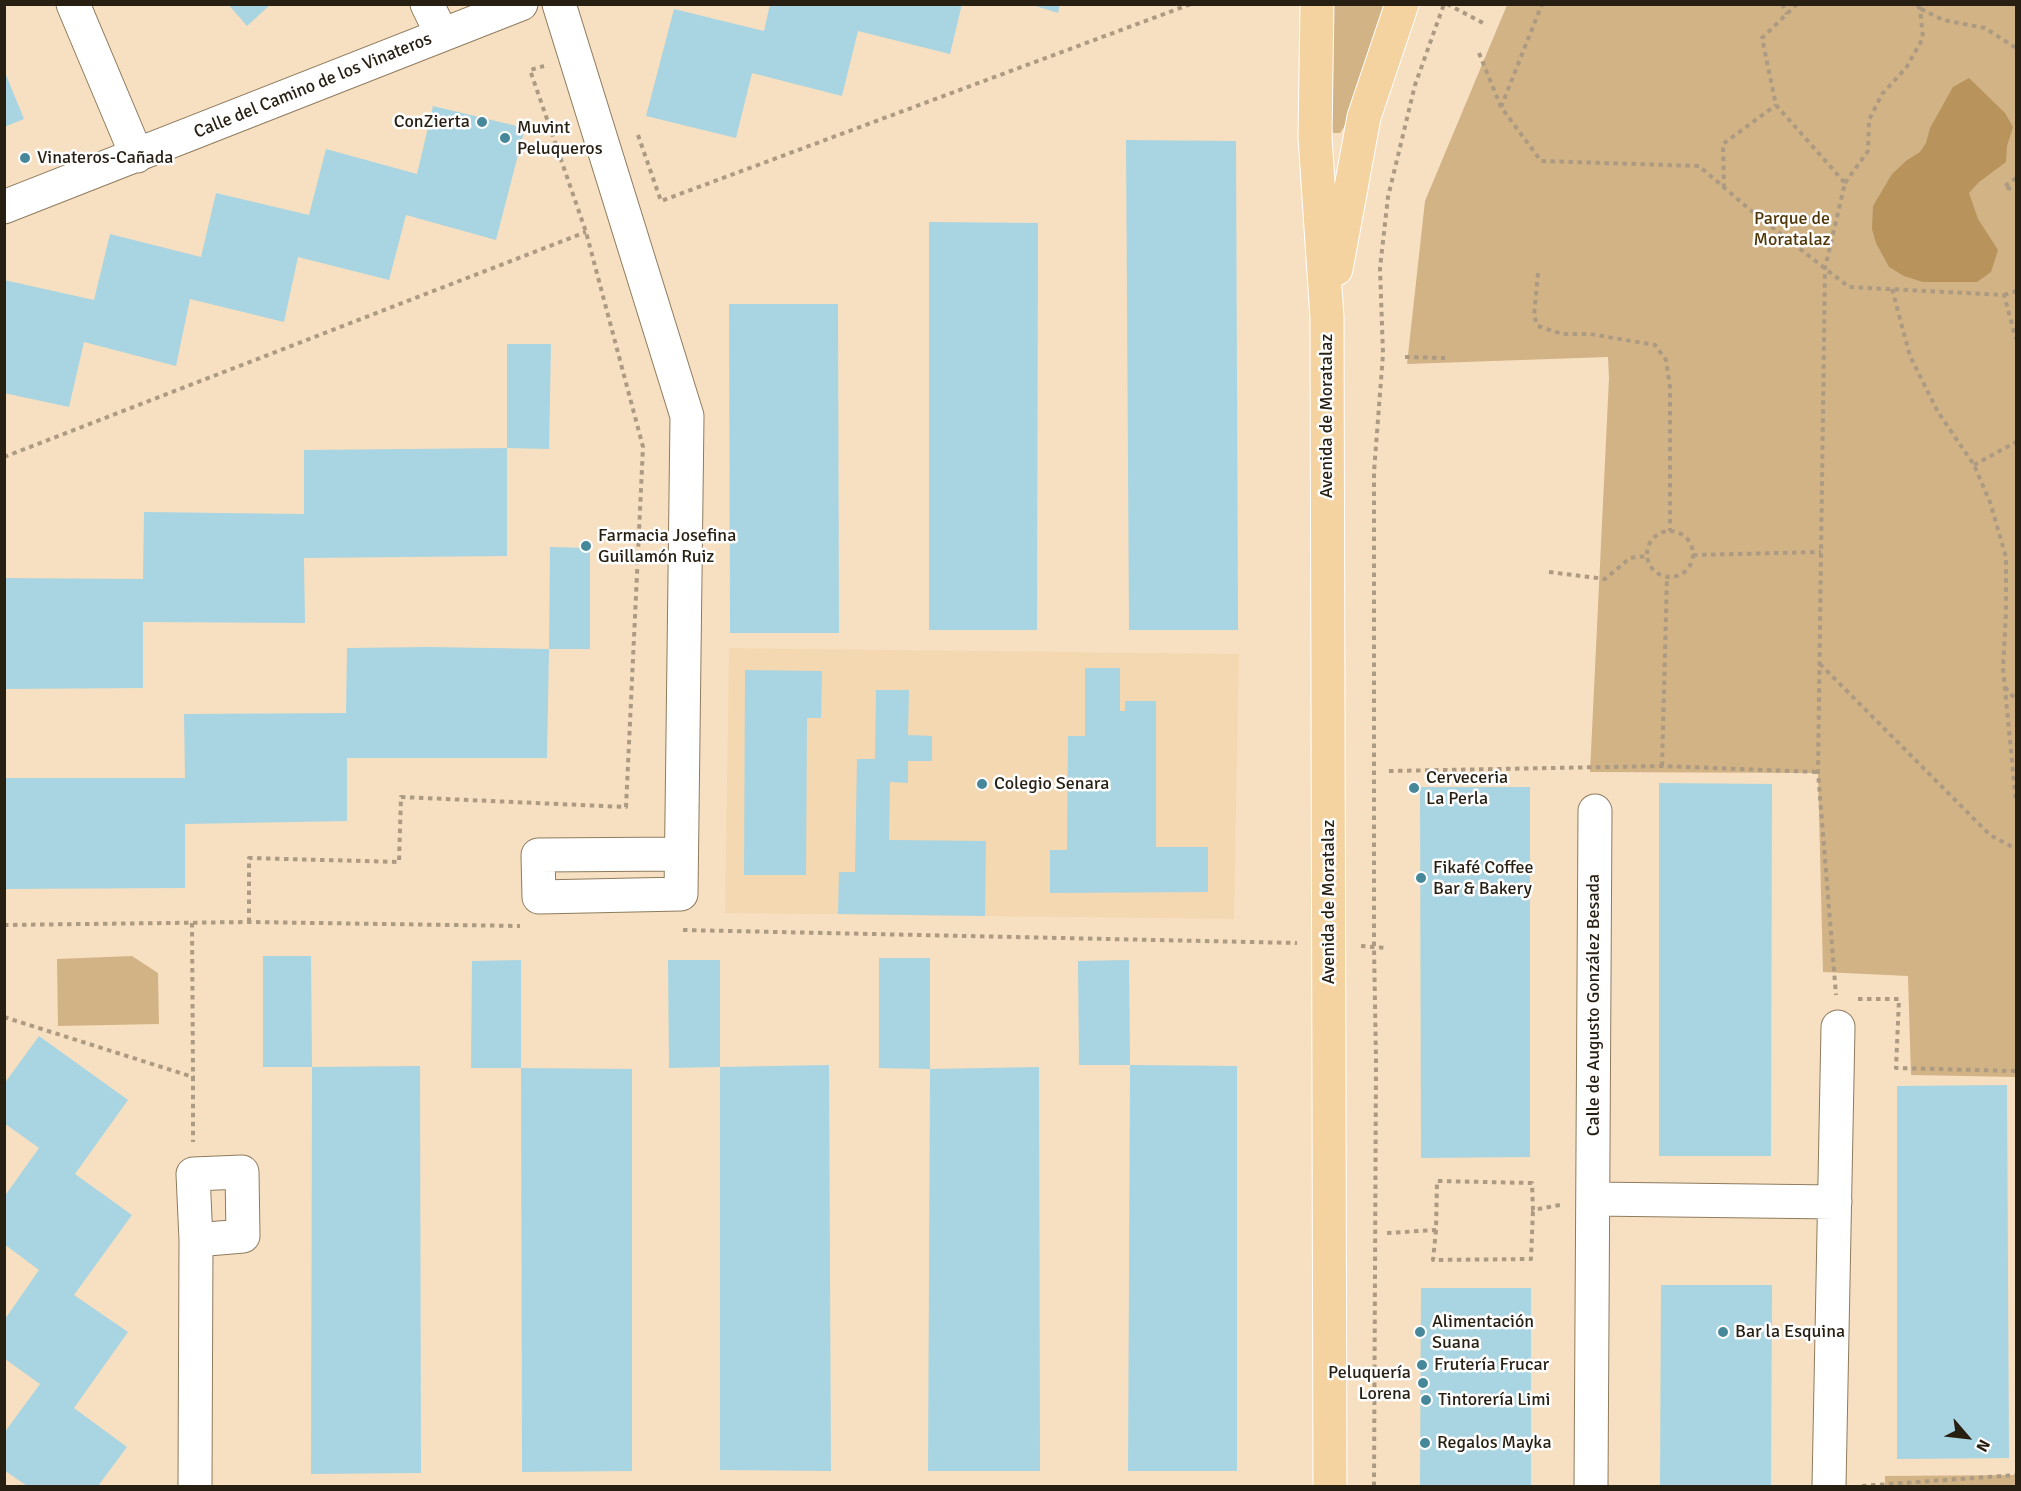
<!DOCTYPE html>
<html>
<head>
<meta charset="utf-8">
<style>
  body { margin:0 }
  #map { position:relative; width:2021px; height:1491px; overflow:hidden; background:#f7e0c1; font-family:Signika,sans-serif }
  canvas { display:block }
  .frame { position:absolute; inset:0; border:6px solid #281f13; pointer-events:none }
  .north { position:absolute; left:1937px; top:1407px; width:60px; height:60px; -webkit-text-stroke:4px #fff; paint-order:stroke; rotate:118deg; font-size:16px; font-weight:700; line-height:24px; text-align:center; color:#281f13 }
  .north::after { content:''; display:block; margin:auto; width:21px; height:27px; background:#281f13; clip-path:polygon(50% 0,100% 100%,50% 72%,0 100%) }
</style>
</head>
<body>
<div id="map">
<canvas width="2021" height="1491"></canvas>
<div class="frame"></div>
<div class="north">N</div>
</div>
<script>
const ctx = document.querySelector('canvas').getContext('2d');
ctx.lineJoin = 'round';
function fillPath(path, color) { ctx.fillStyle = color; ctx.fill(path, 'evenodd'); }
const toPath = rows => new Path2D(rows.map(r => 'M' + r).join(''));
function strokePath(path, color, width, dash) { ctx.strokeStyle = color; ctx.lineWidth = width; ctx.lineCap = dash ? 'butt' : 'round'; ctx.setLineDash(dash || []); ctx.stroke(path); }
function drawText(font, color, halo, rows, align = 'center') {
  ctx.font = font + ' Signika,sans-serif'; ctx.lineWidth = 5; ctx.setLineDash([]); ctx.textBaseline = 'middle'; ctx.strokeStyle = halo; ctx.fillStyle = color; for (const [text, x, y, turn = 0] of rows) {
    ctx.save(); ctx.translate(x, y); ctx.rotate((+turn || 0) * Math.PI / 180); ctx.textAlign = isNaN(turn) ? turn : align; if (halo) ctx.strokeText(text, 0, 0); ctx.fillText(text, 0, 0); ctx.restore();
  }
}
fillPath(toPath([
  [729,648,1239,654,1234,919,725,913]
]), '#f4d8b2');
fillPath(toPath([
  [1332,5,1386,5,1344,127,1340,133,1333,133,1331,126],
  [1507,5,2016,5,2016,1077,1911,1075,1908,976,1823,972,1818,773,1590,772,1609,378,1608,357,1407,364,1425,201],
  [132,956,158,973,159,1024,58,1026,57,959],
  [2016,1475,2016,1486,1885,1486,1885,1476]
]), '#d2b386');
fillPath(toPath([
  [1969,78,2005,113,2013,127,2007,146,2006,162,1979,182,1969,193,1978,219,1998,250,1991,272,1977,282,1923,282,1904,276,1889,267,1876,243,1872,229,1873,206,1892,174,1907,160,1920,152,1926,143,1930,128,1953,87]
]), '#b8935b');
fillPath(toPath([
  [228,4,271,4,247,26],
  [770,4,962,4,950,54,858,31,842,96,752,73,736,138,646,116,674,9,764,31],
  [1029,4,1060,4,1058,13],
  [4,70,24,119,4,127],
  [433,106,525,128,496,240,406,215,389,280,298,257,284,322,190,299,176,366,84,342,69,407,4,393,4,280,94,300,110,234,201,257,216,193,309,215,326,149,417,174],
  [1126,140,1236,141,1238,630,1129,630],
  [929,222,1038,223,1037,630,929,630],
  [729,304,838,304,839,633,730,633],
  [507,344,551,344,549,449,507,448],
  [507,448,507,556,304,558,305,623,143,622,143,688,4,689,4,578,143,579,144,512,304,514,304,450],
  [550,547,590,548,590,649,549,649],
  [429,647,549,649,547,758,347,758,347,821,185,824,185,888,4,889,4,778,185,778,184,714,346,713,347,648],
  [1085,668,1120,668,1120,711,1125,711,1125,701,1156,701,1156,847,1208,847,1208,892,1050,893,1050,850,1067,850,1068,736,1085,736],
  [745,670,822,671,821,718,807,718,806,875,744,875],
  [876,690,909,690,908,735,932,736,932,761,908,761,908,783,890,782,889,840,986,841,985,916,838,914,839,872,855,872,857,759,875,759],
  [1659,783,1772,784,1771,1156,1659,1156],
  [1420,787,1530,787,1530,1157,1421,1158],
  [263,956,311,956,312,1067,263,1067],
  [879,958,930,958,930,1069,879,1068],
  [521,960,521,1068,471,1068,472,961],
  [668,960,720,960,720,1067,669,1068],
  [1129,960,1130,1065,1079,1065,1078,961],
  [39,1036,128,1100,75,1174,132,1215,74,1295,128,1332,74,1408,127,1447,98,1486,27,1486,4,1470,4,1433,40,1384,5,1359,5,1319,39,1270,4,1244,4,1197,39,1148,4,1123,4,1084],
  [829,1065,831,1471,720,1470,720,1067],
  [1130,1065,1237,1066,1237,1471,1128,1471],
  [420,1066,421,1473,311,1474,312,1067],
  [1039,1067,1040,1471,928,1471,930,1069],
  [521,1068,632,1069,632,1471,522,1472],
  [2007,1085,2009,1458,1897,1459,1897,1086],
  [1661,1285,1772,1285,1771,1486,1660,1486],
  [1421,1288,1531,1288,1531,1486,1420,1486]
]), '#a9d4e1');
const minor = toPath([
  [73,4,137,156],
  [427,4,442,35],
  [559,4,687,416,681,894,539,897,538,855,681,854],
  [4,207,521,4],
  [1593,1199,1835,1202],
  [195,1486,196,1240,193,1174,242,1172,243,1236,196,1240],
  [1591,1486,1595,811],
  [1829,1486,1838,1027]
]);
const major = toPath([
  [1317,4,1315,137,1327,318,1330,1486],
  [1336,269,1364,117,1402,4]
]);
strokePath(minor, '#8f7b5e', 35);
strokePath(major, '#fff', 35);
strokePath(toPath([
  [1447,4,1485,24],
  [1782,4,1787,14],
  [1797,4,1762,38,1776,105,1845,183,1825,268,1818,772,1836,995],
  [1921,9,1943,20,1985,28,2016,48],
  [1479,53,1501,107,1541,161,1699,166,1755,214,1849,287,2004,295,2016,339],
  [1501,107,1542,4],
  [638,135,661,201,1191,4],
  [2016,178,2004,187,2016,190],
  [1845,183,1868,151,1869,120,1882,94,1906,68,1923,38,1920,9,1917,4],
  [1724,188,1723,144,1776,105],
  [1538,273,1534,316,1538,326,1562,334,1590,334,1655,345,1666,360,1670,387,1670,531],
  [1892,289,1910,356,1938,412,1974,465,1990,502,2006,557,2006,612,2003,668,2016,802],
  [2004,295,2016,291],
  [1405,357,1445,358],
  [4,457,586,232],
  [1974,465,2016,442],
  '1647 554a23 23 0 1 1 46 0a23 23 0 1 1-46 0Z',
  [1693,555,1821,552],
  [1549,572,1605,579,1630,558,1646,556],
  [1820,664,1990,835,2016,849],
  [2005,687,2016,700],
  [1662,766,1667,577],
  [1389,771,1662,766,1817,772],
  [249,922,249,858,399,862,401,797,626,807,643,447,586,232,530,70,544,66],
  [192,923,193,1077],
  [4,925,249,922,520,926],
  [683,930,1297,943],
  [1361,946,1387,948],
  [1858,999,1899,999,1896,1068,2016,1071],
  [4,1017,193,1077,193,1142],
  [1436,1230,1433,1260,1531,1259,1533,1210],
  [1387,1233,1436,1230,1437,1181,1532,1183,1533,1210,1560,1205],
  [1374,1486,1376,1060,1374,947,1374,472,1383,354,1380,268,1388,197,1415,85,1444,4],
  [1862,1486,2016,1475]
]), '#ac9a82', 4, [4.5, 4.5]);
strokePath(minor, '#fff', 33);
strokePath(major, '#f4d3a1', 33);
for (const [x, y, r, color] of [
  [482,122,6,"#468799"],
  [505,138,6,"#468799"],
  [25,158,6,"#468799"],
  [586,546,6,"#468799"],
  [982,784,6,"#468799"],
  [1414,788,6,"#468799"],
  [1421,878,6,"#468799"],
  [1420,1332,6,"#468799"],
  [1723,1332,6,"#468799"],
  [1422,1365,6,"#468799"],
  [1423,1383,6,"#468799"],
  [1426,1400,6,"#468799"],
  [1425,1443,6,"#468799"]
]) { const dot = new Path2D(); dot.arc(x, y, r, 0, 2 * Math.PI); ctx.fillStyle = color; ctx.fill(dot); strokePath(dot, '#fff', 2); }
drawText('18px', '#281f13', '#fff', [
  ["Calle del Camino de los Vinateros",313,86,-22],
  ["Avenida de Moratalaz",1327,416,-90],
  ["Avenida de Moratalaz",1329,902,-90],
  ["Calle de Augusto González Besada",1594,1005,-90]
]);
drawText('18px', '#281f13', '#fff', [
  ["ConZierta",470,122,"right"],
  ["Muvint",517,128],
  ["Peluqueros",517,149],
  ["Vinateros-Cañada",37,158],
  ["Farmacia Josefina",598,536],
  ["Guillamón Ruiz",598,557],
  ["Cerveceria",1426,778],
  ["La Perla",1426,799],
  ["Colegio Senara",994,784],
  ["Fikafé Coffee",1433,868],
  ["Bar & Bakery",1433,889],
  ["Alimentación",1432,1322],
  ["Suana",1432,1343],
  ["Bar la Esquina",1735,1332],
  ["Frutería Frucar",1434,1365],
  ["Peluquería",1411,1373,"right"],
  ["Lorena",1411,1394,"right"],
  ["Tintorería Limi",1438,1400],
  ["Regalos Mayka",1437,1443]
], 'left');
drawText('18px', '#513708', '#fff', [
  ["Parque de",1792,219],
  ["Moratalaz",1792,240]
]);
</script>
</body>
</html>
